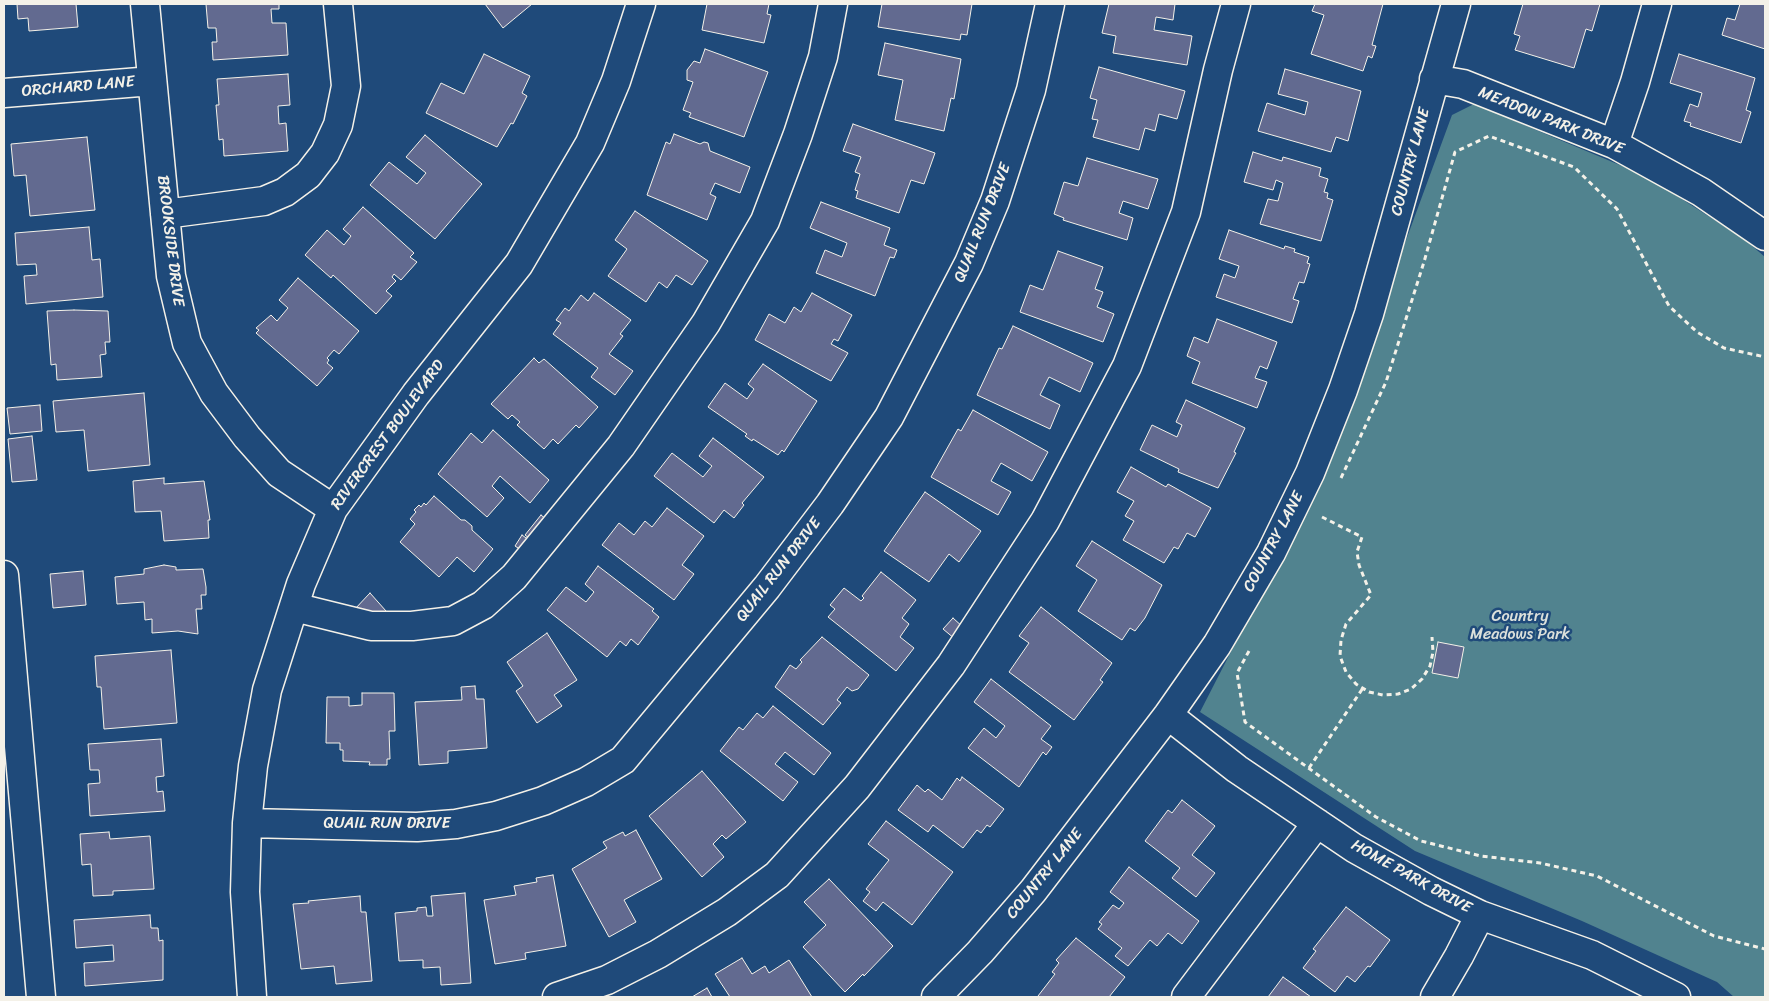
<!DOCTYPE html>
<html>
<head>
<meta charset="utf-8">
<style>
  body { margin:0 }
  #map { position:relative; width:1769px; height:1001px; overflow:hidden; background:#1f4a7a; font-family:Sriracha,sans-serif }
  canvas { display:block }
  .frame { position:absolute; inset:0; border:5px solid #f4f1e8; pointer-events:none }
</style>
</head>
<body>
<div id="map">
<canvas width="1769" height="1001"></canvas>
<div class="frame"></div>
</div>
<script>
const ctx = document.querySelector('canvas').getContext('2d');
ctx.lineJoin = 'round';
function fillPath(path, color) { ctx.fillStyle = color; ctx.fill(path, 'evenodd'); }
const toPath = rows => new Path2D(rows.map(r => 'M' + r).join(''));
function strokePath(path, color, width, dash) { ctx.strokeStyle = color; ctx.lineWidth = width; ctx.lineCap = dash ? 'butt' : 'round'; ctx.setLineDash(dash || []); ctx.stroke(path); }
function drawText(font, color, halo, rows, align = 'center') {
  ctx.font = font + ' Sriracha,sans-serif'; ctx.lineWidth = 5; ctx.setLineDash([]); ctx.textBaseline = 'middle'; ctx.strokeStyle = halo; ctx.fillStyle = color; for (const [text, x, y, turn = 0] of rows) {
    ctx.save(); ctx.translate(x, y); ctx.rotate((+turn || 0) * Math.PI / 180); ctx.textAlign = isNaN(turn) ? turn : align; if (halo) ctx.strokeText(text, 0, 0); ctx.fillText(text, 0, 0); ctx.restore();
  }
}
fillPath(toPath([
  [1474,104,1646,176,1744,239,1765,257,1765,997,1734,997,1717,982,1582,921,1415,851,1200,712,1315,488,1452,115]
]), '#51838f');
const building = toPath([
  [4,4,76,4,78,27,29,31,28,18,18,19,17,4,4,4],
  [206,4,279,4,279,9,271,9,272,23,286,23,288,55,213,60,212,42,217,42,216,28,208,28,206,4],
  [485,4,532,4,503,28,485,4],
  [707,4,769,4,767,14,771,15,764,43,702,30,707,4],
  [882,4,972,4,967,35,961,34,960,40,878,27,882,4],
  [1109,4,1175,4,1173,20,1156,17,1154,30,1192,36,1187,65,1113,53,1116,36,1102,33,1109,4],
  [1315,4,1383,4,1372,45,1376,46,1372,58,1368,56,1363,71,1311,54,1324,15,1312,11,1315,4],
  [1523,4,1600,4,1592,31,1586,29,1574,68,1515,50,1520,36,1514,34,1523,4],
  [1740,4,1765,4,1765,49,1722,35,1727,18,1735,20,1740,4],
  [885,43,961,59,954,99,951,98,944,131,895,120,903,80,878,75,885,43],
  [705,49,768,72,744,137,689,117,691,113,683,110,693,82,687,80,687,70,694,61,700,63,705,49],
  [484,54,530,76,522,93,527,96,513,124,511,123,497,147,426,113,441,83,464,94,484,54],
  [1679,54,1755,78,1746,110,1751,112,1741,143,1690,126,1691,123,1684,121,1690,104,1698,107,1702,93,1670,83,1679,54],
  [1099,67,1185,91,1177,119,1159,114,1155,131,1145,128,1139,150,1093,137,1098,120,1092,119,1097,100,1090,98,1099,67],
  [1285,69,1361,91,1348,141,1336,137,1331,152,1258,131,1267,103,1305,115,1308,102,1278,94,1285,69],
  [288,74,290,105,278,106,279,124,286,123,288,151,224,156,223,139,219,140,216,105,219,105,217,79,288,74],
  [853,124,935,153,924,184,911,180,899,213,856,198,858,191,855,190,860,174,855,172,861,157,843,151,853,124],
  [674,134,700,144,704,142,708,143,710,151,750,167,740,193,715,183,710,194,716,197,707,220,647,195,666,142,670,144,674,134],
  [425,135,482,184,435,239,370,185,389,162,417,184,426,173,406,157,425,135],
  [87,137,95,210,30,216,26,175,14,176,11,144,87,137],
  [1253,152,1282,161,1283,157,1321,168,1319,176,1328,179,1324,192,1328,193,1327,198,1333,200,1321,241,1260,224,1268,199,1278,201,1283,183,1276,180,1273,190,1244,182,1253,152],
  [1087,158,1158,179,1148,209,1123,201,1119,213,1133,218,1127,240,1063,220,1064,218,1054,214,1064,182,1078,186,1087,158],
  [821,202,890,228,884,245,897,250,894,258,890,257,875,296,816,273,825,250,842,257,847,243,810,228,821,202],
  [363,207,414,253,410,257,417,262,401,280,394,274,392,277,396,281,386,291,392,296,376,314,333,275,331,278,305,255,327,230,344,245,351,236,343,229,363,207],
  [635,211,708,261,692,285,676,275,667,288,659,282,646,302,608,276,627,249,615,240,635,211],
  [89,227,92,260,100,259,103,297,26,304,24,276,37,275,36,264,17,265,15,233,89,227],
  [1229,230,1284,249,1285,246,1295,249,1294,252,1309,257,1307,263,1310,264,1304,283,1299,282,1293,299,1299,301,1292,323,1216,297,1224,274,1235,278,1239,266,1219,259,1229,230],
  [1058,251,1103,267,1095,289,1103,292,1097,307,1114,314,1103,342,1020,312,1030,285,1043,290,1058,251],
  [298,278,359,331,339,354,334,350,327,358,329,360,327,363,333,368,317,386,256,333,259,330,256,328,271,315,277,321,288,308,279,300,298,278],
  [594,293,631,320,620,334,623,336,609,354,633,371,615,395,591,377,598,368,553,334,561,323,556,320,565,308,569,311,581,295,588,301,594,293],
  [812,293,852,315,838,341,834,339,831,344,848,353,831,381,755,340,769,314,785,323,794,307,801,312,812,293],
  [74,310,108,311,110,342,105,342,106,354,100,355,102,377,57,380,56,364,51,365,47,311,74,310],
  [1217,319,1277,342,1267,369,1260,366,1255,378,1267,382,1257,408,1192,383,1200,362,1187,356,1194,337,1208,343,1217,319],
  [1013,326,1093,363,1080,392,1049,377,1040,395,1060,405,1050,429,977,395,999,348,1002,349,1013,326],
  [534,358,539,363,544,359,598,407,579,428,576,425,558,444,553,439,544,449,517,425,520,422,512,415,508,419,491,404,534,358],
  [763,364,817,401,784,452,782,450,778,455,753,439,752,441,745,436,747,434,708,407,725,383,747,399,754,389,748,384,763,364],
  [144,393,150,465,88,471,84,430,56,432,53,401,144,393],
  [1186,400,1245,428,1234,452,1236,453,1218,488,1178,472,1179,469,1140,450,1152,425,1177,437,1182,425,1176,422,1186,400],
  [40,405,42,431,10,434,7,408,40,405],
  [973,410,1048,452,1032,481,1001,463,991,481,1011,492,998,515,931,477,958,429,961,431,973,410],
  [493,430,549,480,530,503,500,476,492,486,504,498,487,517,438,474,471,433,482,443,493,430],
  [32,436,37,480,12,482,8,439,32,436],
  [713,438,764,477,742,503,744,505,734,518,724,510,714,523,654,476,672,453,703,477,712,466,699,456,713,438],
  [1131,467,1166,487,1168,484,1211,508,1195,537,1187,533,1178,549,1174,547,1164,563,1123,540,1134,521,1125,516,1134,501,1117,492,1131,467],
  [164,478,164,484,204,481,210,520,208,520,209,538,164,541,161,511,135,512,133,481,164,478],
  [925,492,981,531,959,562,949,554,929,582,884,551,925,492],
  [434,496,461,520,465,520,472,526,472,530,493,549,474,572,457,557,439,577,400,542,415,524,410,519,416,512,414,510,419,505,421,507,424,503,426,505,434,496],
  [667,508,704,536,682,565,694,574,674,600,602,545,619,523,634,535,645,521,652,527,667,508],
  [541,515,552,524,537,544,525,535,541,515],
  [522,535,534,544,527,554,515,546,522,535],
  [1092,541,1162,585,1145,618,1135,631,1130,628,1122,640,1078,611,1097,580,1076,566,1092,541],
  [164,565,176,567,176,570,203,569,206,587,206,595,201,595,202,609,196,609,198,634,178,631,152,633,152,619,145,620,144,602,117,604,115,577,144,574,144,569,164,565],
  [598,566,654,609,652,611,659,617,638,645,631,639,626,646,620,641,607,657,547,610,566,587,586,602,594,592,585,584,598,566],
  [83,571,86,605,53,608,50,574,83,571],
  [881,572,916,600,902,618,909,624,900,637,914,648,896,671,828,617,835,609,830,605,844,588,861,601,864,598,862,596,881,572],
  [370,593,386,611,377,621,354,610,370,593],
  [1041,607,1112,663,1100,680,1103,682,1074,720,1009,672,1029,643,1019,636,1041,607],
  [953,618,964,628,955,639,943,629,953,618],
  [547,633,577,680,554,695,562,706,537,723,516,691,523,686,507,662,547,633],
  [822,637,869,675,858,689,852,691,847,687,837,700,841,703,823,725,775,687,790,665,796,669,802,662,800,660,822,637],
  [1438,642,1464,647,1458,678,1432,673,1438,642],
  [171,650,177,723,104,729,101,687,97,687,95,656,171,650],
  [991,679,1051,726,1041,739,1052,747,1046,755,1043,752,1019,787,968,748,984,728,996,738,1005,726,974,702,991,679],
  [475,686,476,699,484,699,487,748,448,751,448,763,419,765,415,702,462,700,461,687,475,686],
  [362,693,394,693,395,731,389,731,390,759,387,759,387,765,369,765,370,762,343,761,343,750,340,750,340,743,326,743,327,697,349,697,349,706,362,705,362,693],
  [773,706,831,753,814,775,785,752,775,764,798,782,783,801,720,751,739,727,743,730,757,713,763,718,773,706],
  [161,739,164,776,156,777,157,792,163,791,165,811,90,816,88,784,100,783,99,770,90,770,88,744,161,739],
  [702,771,746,822,726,839,722,835,713,844,724,857,702,877,649,816,702,771],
  [962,777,1004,809,990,827,987,825,981,833,977,830,963,848,933,825,928,832,898,810,917,785,925,792,928,789,942,800,957,778,960,781,962,777],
  [1182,800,1215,826,1192,855,1215,873,1196,897,1172,878,1180,868,1145,841,1168,810,1172,813,1182,800],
  [886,821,953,872,912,925,883,902,876,911,863,901,870,892,866,889,889,860,868,844,886,821],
  [636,830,662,879,624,900,636,922,609,937,572,869,607,848,603,842,623,832,625,836,636,830],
  [109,832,110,839,150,836,154,889,113,891,113,895,93,896,91,864,82,865,80,834,109,832],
  [1129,867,1199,921,1182,944,1168,933,1157,946,1150,940,1128,966,1115,956,1122,948,1098,929,1102,924,1099,922,1113,905,1119,909,1124,903,1110,892,1129,867],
  [553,875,566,946,525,953,526,959,495,964,484,900,516,895,514,886,537,882,536,878,553,875],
  [829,879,893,946,864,976,863,974,845,992,803,947,826,925,804,902,829,879],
  [465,893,471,983,441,985,440,967,423,968,423,960,399,961,395,913,417,911,417,908,426,907,427,916,433,916,431,896,465,893],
  [360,896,361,912,366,912,372,981,336,984,334,966,301,969,293,904,309,903,308,901,360,896],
  [1346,907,1390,940,1370,967,1368,966,1355,982,1347,976,1335,992,1303,968,1316,951,1313,949,1346,907],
  [150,915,151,928,158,928,159,941,163,940,163,980,85,986,84,963,114,961,113,945,76,948,74,920,150,915],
  [1076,938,1125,977,1109,997,1040,997,1038,996,1055,974,1052,972,1059,963,1056,960,1076,938],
  [742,958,752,974,765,966,769,973,789,960,812,997,730,997,715,974,742,958],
  [1283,977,1311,997,1268,997,1283,977],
  [707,988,712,997,692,997,707,988]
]);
fillPath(building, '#626a90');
strokePath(building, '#f4f1e8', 1);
const minor = toPath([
  [145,4,171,276,187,343,214,393,247,437,279,473,333,509],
  [1434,79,1463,84,1614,144,1701,192,1765,236],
  [4,93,152,81],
  [1614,144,1635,82,1657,4],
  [165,214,264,201,285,192,308,175,325,153,338,125,346,86,338,4],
  [4,575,41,997],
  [294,607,371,626,412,626,453,621,483,605,514,577,621,446,706,323,765,221,798,134,823,57,833,4],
  [1168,715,1237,769,1354,848,1431,891,1480,915,1592,955,1676,997],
  [247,823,417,827,456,824,496,816,543,801,586,782,623,760,767,587,830,504,889,417,969,263,995,201,1031,90,1050,4],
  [252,997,245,892,247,823,253,766,267,690,301,584,333,509,416,394,519,264,590,143,616,81,641,4],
  [557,997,607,980,658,954,727,912,777,875,857,787,951,665,1045,521,1127,366,1186,212,1218,70,1236,4],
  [936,997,980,952,1033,891,1168,715,1217,645,1271,553,1310,473,1343,390,1369,314,1456,4],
  [1186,997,1317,823],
  [1435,997,1459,956,1480,915]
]);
strokePath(minor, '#f4f1e8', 31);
strokePath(toPath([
  [1341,478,1386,382,1424,262,1455,152,1489,136,1574,167,1617,209,1669,306,1697,332,1724,348,1765,357],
  [1322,517,1362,537,1357,552,1359,565,1371,595,1346,624,1341,640,1340,656,1346,672,1356,684,1369,692,1383,695,1398,694,1411,689,1422,679,1430,666,1433,652,1432,637],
  [1249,651,1237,673,1245,722,1376,817,1421,841,1481,856,1540,863,1597,876,1714,936,1765,949],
  [1309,768,1363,688]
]), '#f4f1e8', 3, [5, 4]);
strokePath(minor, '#1f4a7a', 28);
drawText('16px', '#f4f1e8', '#1f4a7a', [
  ["ORCHARD LANE",78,87,-5],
  ["MEADOW PARK DRIVE",1551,121,22],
  ["COUNTRY LANE",1411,162,-75],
  ["QUAIL RUN DRIVE",983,223,-68],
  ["BROOKSIDE DRIVE",170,241,83],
  ["RIVERCREST BOULEVARD",388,435,-54],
  ["COUNTRY LANE",1274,542,-62],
  ["QUAIL RUN DRIVE",779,570,-52],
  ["QUAIL RUN DRIVE",387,824],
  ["COUNTRY LANE",1045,874,-51],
  ["HOME PARK DRIVE",1411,877,29]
]);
drawText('16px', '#dce0db', '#1f4a7a', [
  ["Country",1520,617],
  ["Meadows Park",1520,635]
]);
</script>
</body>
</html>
